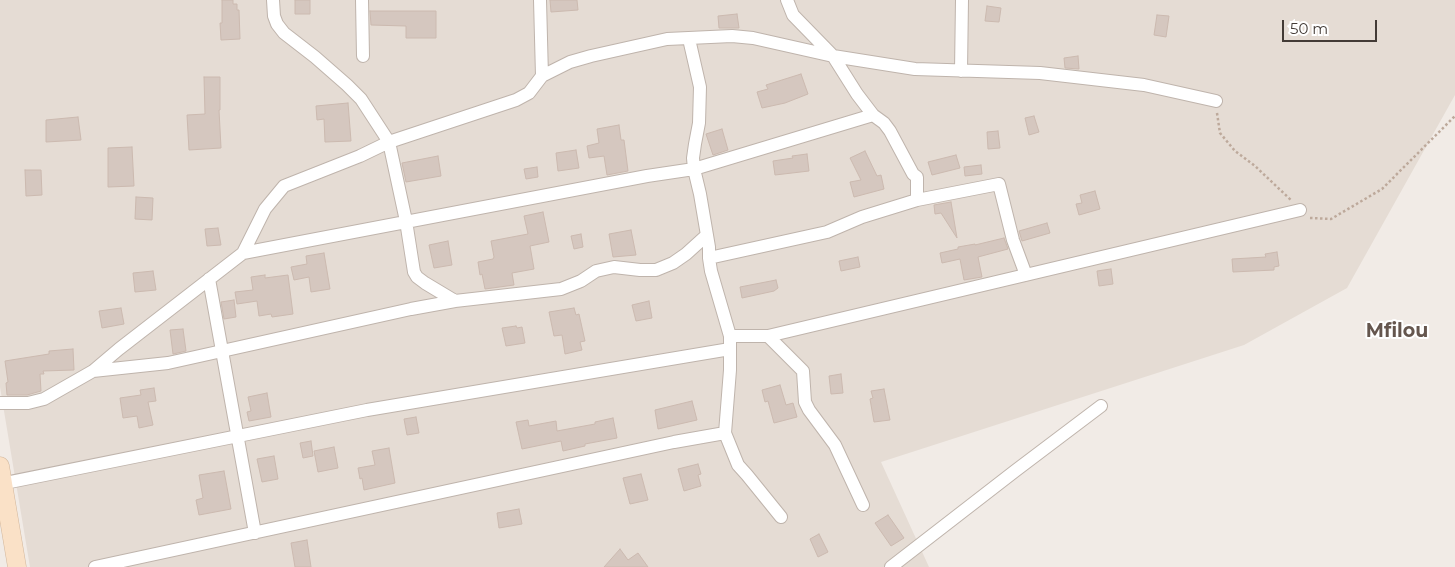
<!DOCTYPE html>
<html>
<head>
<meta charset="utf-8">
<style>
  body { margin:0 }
  #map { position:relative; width:1455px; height:567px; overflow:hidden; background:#f1ebe6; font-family:Montserrat,sans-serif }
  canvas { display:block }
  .scale { position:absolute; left:1282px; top:20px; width:95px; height:22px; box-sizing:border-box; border:2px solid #433b36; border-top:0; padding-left:6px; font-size:15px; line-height:18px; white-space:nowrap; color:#433b36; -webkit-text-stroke:4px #fff; paint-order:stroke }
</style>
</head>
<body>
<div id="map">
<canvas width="1455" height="567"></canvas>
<div class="scale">50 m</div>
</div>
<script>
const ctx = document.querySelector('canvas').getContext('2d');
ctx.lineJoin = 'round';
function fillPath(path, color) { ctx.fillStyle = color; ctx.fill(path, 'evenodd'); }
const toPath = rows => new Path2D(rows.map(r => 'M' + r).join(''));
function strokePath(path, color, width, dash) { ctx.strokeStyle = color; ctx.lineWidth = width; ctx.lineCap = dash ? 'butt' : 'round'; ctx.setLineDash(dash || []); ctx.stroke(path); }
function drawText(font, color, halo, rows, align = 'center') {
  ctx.font = font + ' Montserrat,sans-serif'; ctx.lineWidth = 4; ctx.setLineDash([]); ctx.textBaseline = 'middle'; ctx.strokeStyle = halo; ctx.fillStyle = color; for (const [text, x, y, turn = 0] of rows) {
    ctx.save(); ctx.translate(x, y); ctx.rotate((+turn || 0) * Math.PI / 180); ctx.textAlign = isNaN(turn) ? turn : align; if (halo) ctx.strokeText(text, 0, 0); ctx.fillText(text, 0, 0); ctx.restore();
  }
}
fillPath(toPath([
  [0,0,1455,0,1455,95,1347,288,1244,345,881,462,929,567,30,567,0,387]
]), '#e5dcd4');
const building = toPath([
  [222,0,233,0,233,4,237,4,237,10,239,10,240,39,221,40,220,23,222,23,222,0],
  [295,0,310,0,310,14,295,14,295,0],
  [550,0,577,0,578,10,551,12,550,0],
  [987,6,1001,8,999,22,985,21,987,6],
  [370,11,436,11,436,38,406,38,406,26,371,25,370,11],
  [737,14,739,28,719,28,718,16,737,14],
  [1157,15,1169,16,1166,37,1154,35,1157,15],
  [1078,56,1079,69,1065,68,1064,58,1078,56],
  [801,74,808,94,785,103,762,108,757,92,768,89,766,85,801,74],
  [204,77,220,77,220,110,219,110,221,148,189,150,187,115,205,114,204,77],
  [348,103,351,141,325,142,324,119,317,120,316,106,348,103],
  [1034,116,1039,132,1029,135,1025,118,1034,116],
  [78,117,81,140,46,142,46,120,78,117],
  [619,125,621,140,624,140,628,171,607,175,604,156,589,158,587,146,599,143,597,129,619,125],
  [722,129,728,150,713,155,706,134,722,129],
  [998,131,1000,148,988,149,987,132,998,131],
  [132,147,134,186,108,187,108,148,132,147],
  [576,150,579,168,558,171,556,153,576,150],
  [865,151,877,176,881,175,884,189,854,197,850,182,861,180,850,158,865,151],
  [807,154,809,171,775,175,773,161,793,158,792,156,807,154],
  [956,155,960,168,932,175,928,162,956,155],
  [438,156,441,176,406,182,402,163,438,156],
  [981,165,982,174,965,176,964,167,981,165],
  [537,167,538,177,526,179,524,169,537,167],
  [25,170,41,170,42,195,26,196,25,170],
  [1095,191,1100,209,1079,215,1076,204,1082,203,1080,195,1095,191],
  [136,197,153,198,152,220,135,219,136,197],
  [951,202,957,238,941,213,935,214,934,205,951,202],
  [543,212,549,242,530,246,534,269,512,273,514,285,485,289,482,274,480,275,478,262,493,259,494,257,491,241,528,234,524,216,543,212],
  [1047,223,1050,233,1022,241,1019,231,1047,223],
  [218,228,221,245,207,246,205,229,218,228],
  [631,230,636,255,613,257,609,234,631,230],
  [581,234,583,247,574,249,571,236,581,234],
  [1004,238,1008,249,978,257,982,277,964,280,960,259,942,263,940,253,958,249,958,247,975,244,975,245,1004,238],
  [448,241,452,265,434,268,429,245,448,241],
  [1277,252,1279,266,1274,267,1274,270,1233,272,1232,259,1266,257,1265,254,1277,252],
  [324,253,330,289,311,292,309,277,294,280,291,267,307,264,306,256,324,253],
  [858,257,860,267,841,271,839,261,858,257],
  [1111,269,1113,284,1099,286,1097,271,1111,269],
  [153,271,156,290,135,292,133,273,153,271],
  [265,275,265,278,288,275,293,314,272,317,271,314,259,316,257,301,237,304,235,292,253,290,251,277,265,275],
  [776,280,778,288,774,291,742,298,740,287,776,280],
  [234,300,236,317,224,319,221,302,234,300],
  [649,301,652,318,636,321,632,305,649,301],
  [121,308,124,324,102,328,99,311,121,308],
  [574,308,576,315,579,314,585,341,580,342,582,350,565,354,562,335,554,336,549,312,574,308],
  [516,326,517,328,522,327,525,343,506,346,502,328,516,326],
  [183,329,186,351,173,354,170,330,183,329],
  [73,349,74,370,43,371,44,374,40,374,41,391,27,395,7,395,6,383,8,382,5,361,49,354,49,351,73,349],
  [841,374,843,393,831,394,829,376,841,374],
  [780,385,786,405,793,403,797,417,774,423,768,401,765,402,762,390,780,385],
  [154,388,156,401,148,402,153,425,139,428,137,416,123,418,120,398,141,395,140,390,154,388],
  [884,389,890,420,874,422,870,399,873,398,871,391,884,389],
  [267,393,271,417,249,421,247,412,251,411,248,397,267,393],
  [692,401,697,420,658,429,655,410,692,401],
  [416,417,419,433,407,435,404,419,416,417],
  [613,418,617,438,585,444,585,446,563,451,561,441,522,449,516,422,528,420,529,426,556,421,557,431,595,424,595,422,613,418],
  [311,441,313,456,303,458,300,443,311,441],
  [334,447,338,468,318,472,314,451,334,447],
  [389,448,395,483,364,490,362,478,360,479,358,468,375,465,372,451,389,448],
  [274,456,278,479,262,482,257,459,274,456],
  [698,464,701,474,698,475,701,486,684,491,678,469,698,464],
  [224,471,231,509,199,515,196,500,203,498,199,475,224,471],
  [641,474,648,500,630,504,623,478,641,474],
  [519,509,522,524,499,528,497,513,519,509],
  [888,515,904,538,891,546,875,523,888,515],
  [819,534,828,552,818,557,810,539,819,534],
  [307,540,311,567,295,567,291,543,307,540],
  [620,549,628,560,638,553,648,567,604,567,620,549]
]);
fillPath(building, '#d5c7bf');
strokePath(building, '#ccbab0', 1);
const street = toPath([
  [273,0,274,16,277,24,284,33,315,57,347,85,361,99,389,142,406,221,414,272,417,277,425,283,455,301],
  [362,0,363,56],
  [540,0,542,76],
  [787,0,793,15,833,56,857,94,873,115,884,123,890,131,913,174,917,177,917,200,999,184,1013,240,1026,275],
  [689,39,700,87,699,123,695,144,693,158,694,169,700,194,709,247,709,258,711,271,730,336,730,370,725,433,738,465,747,475,781,517],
  [961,71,962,0],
  [243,253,647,176,694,169,873,115],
  [709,258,827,232,862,217,917,200],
  [209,279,255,533],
  [730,336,768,336,803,371,805,402,809,410,835,445,863,505],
  [768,336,1300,210],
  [93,371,168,363,411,309,455,301,561,289,581,281,596,271,614,267,640,270,656,270,673,263,686,254,707,235],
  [0,403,28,403,44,399,93,371,119,349,243,253,265,209,284,186,360,156,389,142,516,100,529,93,542,76,570,62,591,56,667,39,732,36,753,38,833,56,915,69,1040,73,1144,85,1216,101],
  [0,484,367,410,730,349],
  [95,567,674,442,725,433],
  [891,567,1015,471,1101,406]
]);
const secondary = toPath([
  [0,466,17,567]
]);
strokePath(street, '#bfb4ac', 14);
strokePath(secondary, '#d1b69b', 19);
strokePath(toPath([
  [1217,113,1220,133,1235,151,1255,166,1292,201],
  [1310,218,1331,219,1382,189,1455,116]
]), '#bda99b', 2.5, [2.5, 2.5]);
strokePath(street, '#fff', 12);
strokePath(secondary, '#fae1c7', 18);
drawText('bold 19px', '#65564e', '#fff', [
  ["Mfilou",1397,331]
]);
</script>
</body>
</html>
